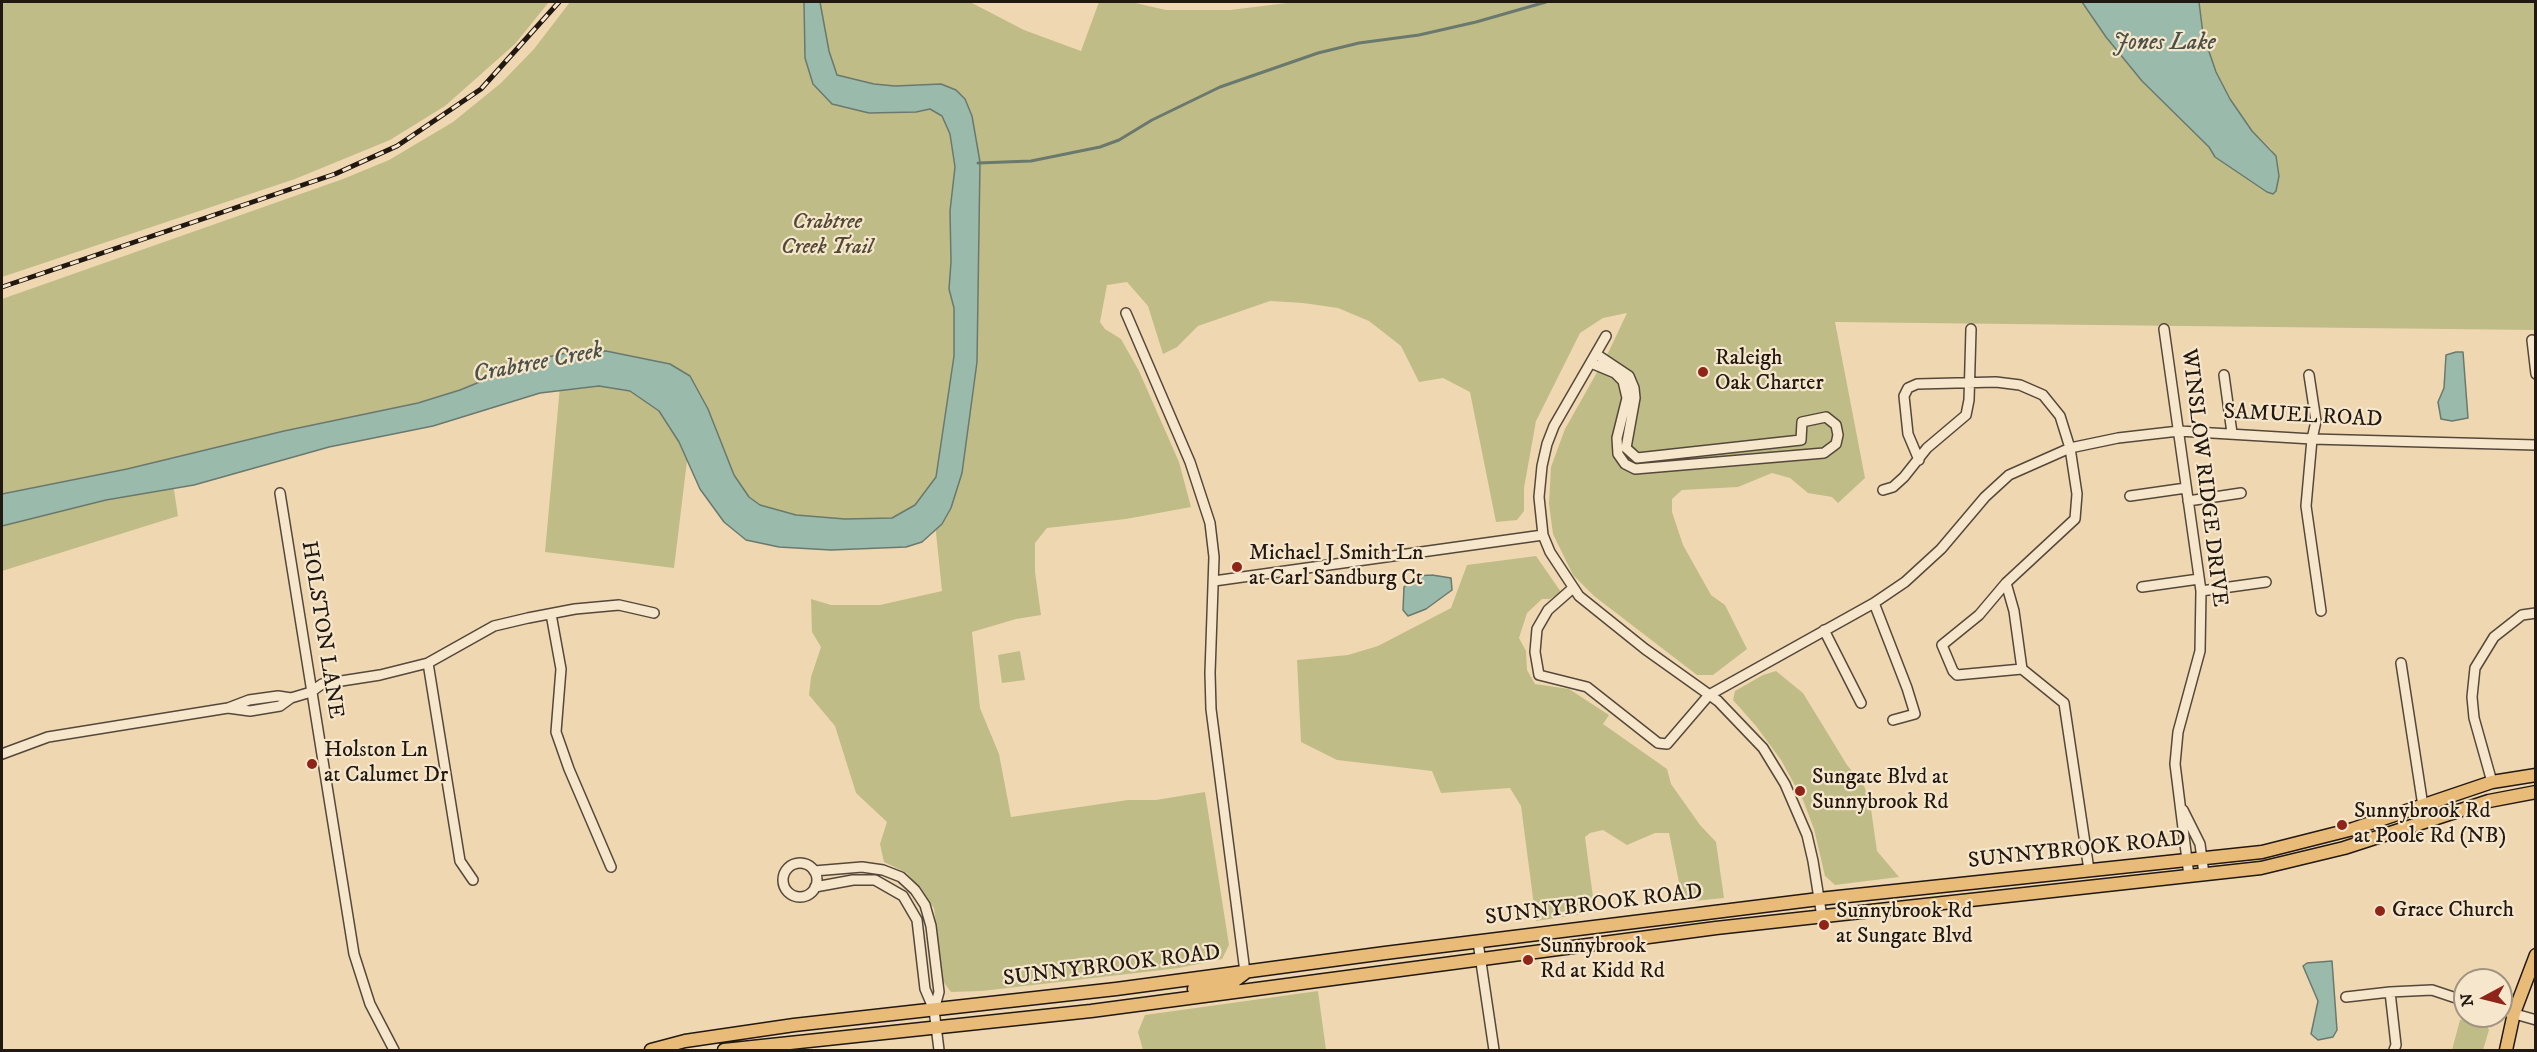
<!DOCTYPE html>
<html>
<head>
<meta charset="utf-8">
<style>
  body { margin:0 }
  #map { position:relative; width:2537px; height:1052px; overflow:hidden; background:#efd8b1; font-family:"IM FELL DW Pica",serif }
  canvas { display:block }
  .frame { position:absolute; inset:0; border:3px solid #221812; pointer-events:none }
  .north { position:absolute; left:2453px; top:968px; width:60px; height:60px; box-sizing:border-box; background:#f5e6cc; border:2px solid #a19482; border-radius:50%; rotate:263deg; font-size:16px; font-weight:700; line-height:24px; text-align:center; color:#221812 }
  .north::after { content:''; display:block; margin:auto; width:21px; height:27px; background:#8f2418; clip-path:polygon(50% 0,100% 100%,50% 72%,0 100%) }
</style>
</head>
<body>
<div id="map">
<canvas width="2537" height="1052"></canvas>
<div class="frame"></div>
<div class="north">N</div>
</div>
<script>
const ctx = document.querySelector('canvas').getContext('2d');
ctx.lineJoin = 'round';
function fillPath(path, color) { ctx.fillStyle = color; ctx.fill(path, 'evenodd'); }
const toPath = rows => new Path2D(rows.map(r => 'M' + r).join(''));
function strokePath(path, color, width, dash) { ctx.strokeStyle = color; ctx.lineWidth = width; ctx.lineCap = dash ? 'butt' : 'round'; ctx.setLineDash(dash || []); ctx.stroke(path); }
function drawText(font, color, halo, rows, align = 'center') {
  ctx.font = font + ' "IM FELL DW Pica",serif'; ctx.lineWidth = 4.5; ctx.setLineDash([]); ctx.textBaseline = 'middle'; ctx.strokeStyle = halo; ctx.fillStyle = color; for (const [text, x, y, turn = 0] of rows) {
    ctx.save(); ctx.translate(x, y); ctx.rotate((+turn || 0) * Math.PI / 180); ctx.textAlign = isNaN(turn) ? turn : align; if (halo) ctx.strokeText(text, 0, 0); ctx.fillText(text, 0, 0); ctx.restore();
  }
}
fillPath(toPath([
  [2,2,549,2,515,44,445,106,390,140,295,179,2,277],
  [570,2,970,2,1024,30,1081,51,1099,2,1131,2,1166,10,1230,10,1295,2,2082,2,2106,37,2142,81,2209,147,2215,157,2273,193,2272,150,2252,131,2230,99,2216,72,2203,34,2199,2,2535,2,2535,330,1835,322,1865,478,1838,503,1832,497,1808,493,1790,478,1772,473,1738,487,1682,490,1672,499,1672,512,1683,545,1711,595,1725,605,1747,649,1713,675,1697,675,1594,596,1573,575,1553,534,1549,504,1551,467,1565,429,1609,351,1627,313,1603,318,1580,333,1536,421,1524,488,1524,511,1517,520,1496,522,1470,392,1443,378,1419,382,1401,346,1369,321,1338,308,1303,303,1270,301,1198,326,1177,347,1163,354,1148,306,1127,282,1107,285,1100,322,1105,329,1121,339,1139,371,1179,462,1191,507,1126,519,1047,528,1035,543,1035,572,1041,615,1016,619,972,632,980,708,999,754,1011,817,1128,800,1156,800,1205,792,1229,945,1222,959,1179,968,982,991,951,992,942,980,934,908,907,873,884,862,880,844,887,822,856,793,835,726,809,695,811,677,821,647,812,632,811,599,831,605,880,605,942,591,935,523,768,540,691,428,674,568,545,552,561,375,172,477,178,516,2,571,2,299,343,179,389,160,453,122,501,83,534,49],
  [1536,556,1561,592,1550,599,1542,599,1527,613,1519,638,1526,651,1527,670,1535,684,1569,689,1609,715,1603,724,1667,769,1671,784,1700,825,1716,842,1724,898,1683,902,1669,833,1655,833,1627,845,1603,830,1590,833,1585,837,1595,912,1536,921,1521,806,1510,788,1441,793,1432,771,1337,760,1301,742,1297,660,1348,655,1378,646,1451,608,1467,565],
  [1020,651,1025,680,1002,683,998,655],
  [1776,671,1803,693,1847,765,1864,786,1870,802,1877,851,1899,877,1835,885,1825,876,1814,829,1803,800,1781,760,1756,726,1733,700,1735,691,1763,675],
  [1318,991,1326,1050,1143,1050,1138,1032,1145,1015],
  [2470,1018,2485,1021,2489,1030,2483,1050,2452,1050,2460,1020]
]), '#c0bc87');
const water = toPath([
  [804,2,820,2,829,51,837,75,874,84,895,86,941,84,956,90,965,99,972,116,980,162,977,362,962,473,951,508,942,524,922,542,906,547,831,550,779,547,746,540,724,522,700,489,679,442,659,411,630,391,599,386,540,393,433,426,329,447,194,485,106,500,2,526,2,494,127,469,284,431,418,403,460,390,531,361,561,354,606,351,670,364,690,376,708,409,734,475,749,497,760,505,796,515,845,519,892,518,915,505,936,477,954,356,954,308,949,289,951,262,950,211,955,167,950,134,942,116,930,109,916,112,869,113,832,104,813,84,805,58,804,2],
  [2082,2,2199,2,2203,34,2216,72,2230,99,2252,131,2276,156,2279,176,2276,191,2273,194,2267,192,2215,157,2209,147,2142,81,2106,37,2082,2],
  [2456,352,2463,352,2468,418,2452,421,2441,419,2438,402,2444,388,2446,355,2456,352],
  [1432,575,1451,578,1452,590,1426,609,1408,616,1403,610,1404,587,1415,576,1432,575],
  [2332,961,2337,1030,2333,1037,2318,1040,2311,1034,2318,1001,2303,966,2307,963,2332,961]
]);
fillPath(water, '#9abaac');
strokePath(water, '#6a796e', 1.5);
strokePath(toPath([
  [978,163,1031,161,1100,147,1119,140,1152,120,1220,87,1318,53,1359,43,1419,35,1476,22,1546,2]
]), '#6a796e', 3);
const minor = toPath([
  [1126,313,1190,462,1210,523,1214,557,1210,673,1211,709,1245,972],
  [2164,329,2201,591,2200,651,2178,732,2175,764,2189,876],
  [1606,336,1554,426,1547,444,1542,466,1539,497,1543,535,1550,552,1579,596,1645,649,1718,701,1763,748,1785,784,1807,835,1813,861,1822,917],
  [2532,340,2536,374],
  [1591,363,1615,373,1623,381,1627,398,1617,438,1618,454,1625,464,1635,469,1824,453,1836,444,1838,435,1836,425,1826,417,1802,422,1801,440,1637,458,1626,448,1635,398,1634,388,1629,376,1596,354],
  [2224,375,2232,433],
  [2309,375,2316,421,2312,439,2306,506,2321,611],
  [1919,460,1908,434,1904,396,1908,388,1917,384,1996,382,2020,385,2043,395,2060,416,2070,448,2077,494,2075,519,2006,583,2014,611,2022,669,2064,703,2089,870],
  [1883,490,1893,487,1904,477,1927,448,1966,415,1969,400,1971,329],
  [280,493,354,954,370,1004,394,1050],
  [2130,496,2186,488],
  [2188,501,2241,493],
  [1214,581,1543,535],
  [2006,583,1979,615,1942,645,1953,671,1957,675,2022,669],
  [2142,587,2199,579],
  [1573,588,1548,610,1537,629,1535,652,1539,675,1587,687,1658,743,1667,744,1709,695,1874,603,1905,582,1941,549,1985,497,2009,475,2070,448,2118,438,2179,431,2312,439,2536,445],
  [2201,591,2266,582],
  [1874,603,1907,688,1915,714,1893,720],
  [551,614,561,669,556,732,569,769,611,867],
  [1824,630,1861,703],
  [428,663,460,861,473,880],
  [2401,663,2423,806],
  [228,708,250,711,280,706,291,698,311,692,322,684,380,675,428,663,494,626,528,618,575,609,619,605,654,613],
  [2,754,48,737,228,708,249,700,278,696,291,698],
  [2492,782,2474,718,2472,697,2475,668,2494,637,2522,615,2536,613],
  [2183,810,2200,844,2204,874],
  '783 880a17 17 0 1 1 34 0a17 17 0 1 1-34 0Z',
  [814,871,862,867,883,870,901,877,915,890,925,905,931,926,939,992,934,1010],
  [815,887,853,880,875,880,903,896,917,920,925,989,934,1010,939,1050],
  [1478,942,1494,1050],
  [2390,992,2396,1045,2394,1050],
  [2346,997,2390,992,2432,990,2465,1001],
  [2501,1010,2536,1020]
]);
const major = toPath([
  [1194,989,1233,982,1245,973],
  [651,1050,685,1041,794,1025,1116,989,1385,953,1819,899,2262,852,2353,829,2492,782,2536,775],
  [724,1050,1091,1011,1716,928,2261,868,2344,848,2489,801,2536,792],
  [2506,1050,2514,1013,2536,955]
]);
strokePath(minor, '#55483a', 12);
strokePath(major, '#221812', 15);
strokePath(minor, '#f5e6cc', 9);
strokePath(major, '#e8bc78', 12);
const rail = toPath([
  [2,287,335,174,397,146,481,89,559,2]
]);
strokePath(rail, '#221812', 5);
strokePath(rail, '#f5e6cc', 3, [9]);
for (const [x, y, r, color] of [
  [1703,372,6,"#8f2418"],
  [1237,567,6,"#8f2418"],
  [312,764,6,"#8f2418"],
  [1800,791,6,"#8f2418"],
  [2342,825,6,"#8f2418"],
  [2380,911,6,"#8f2418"],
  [1824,925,6,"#8f2418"],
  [1528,960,6,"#8f2418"]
]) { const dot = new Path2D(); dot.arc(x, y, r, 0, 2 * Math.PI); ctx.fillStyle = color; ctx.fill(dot); strokePath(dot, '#f5e6cc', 2); }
drawText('italic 22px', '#514935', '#f5e6cc', [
  ["Crabtree",827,223],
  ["Creek Trail",827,248]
]);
drawText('22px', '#221812', '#f5e6cc', [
  ["Raleigh",1715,359],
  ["Oak Charter",1715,384],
  ["Michael J Smith Ln",1249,554],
  ["at Carl Sandburg Ct",1249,579],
  ["Holston Ln",324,751],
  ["at Calumet Dr",324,776],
  ["Sungate Blvd at",1812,778],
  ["Sunnybrook Rd",1812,803],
  ["Sunnybrook Rd",2354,812],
  ["at Poole Rd (NB)",2354,837],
  ["Grace Church",2392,911],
  ["Sunnybrook Rd",1836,912],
  ["at Sungate Blvd",1836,937],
  ["Sunnybrook",1540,947],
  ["Rd at Kidd Rd",1540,972]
], 'left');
drawText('22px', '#221812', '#f5e6cc', [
  ["SAMUEL ROAD",2303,417,3],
  ["WINSLOW RIDGE DRIVE",2203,478,83],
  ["HOLSTON LANE",321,630,81],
  ["SUNNYBROOK ROAD",2077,851,-6],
  ["SUNNYBROOK ROAD",1594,906,-7],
  ["SUNNYBROOK ROAD",1112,967,-7]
]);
drawText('italic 24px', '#4c5148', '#f5e6cc', [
  ["Jones Lake",2164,44],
  ["Crabtree Creek",538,364,-11]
]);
</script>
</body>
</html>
